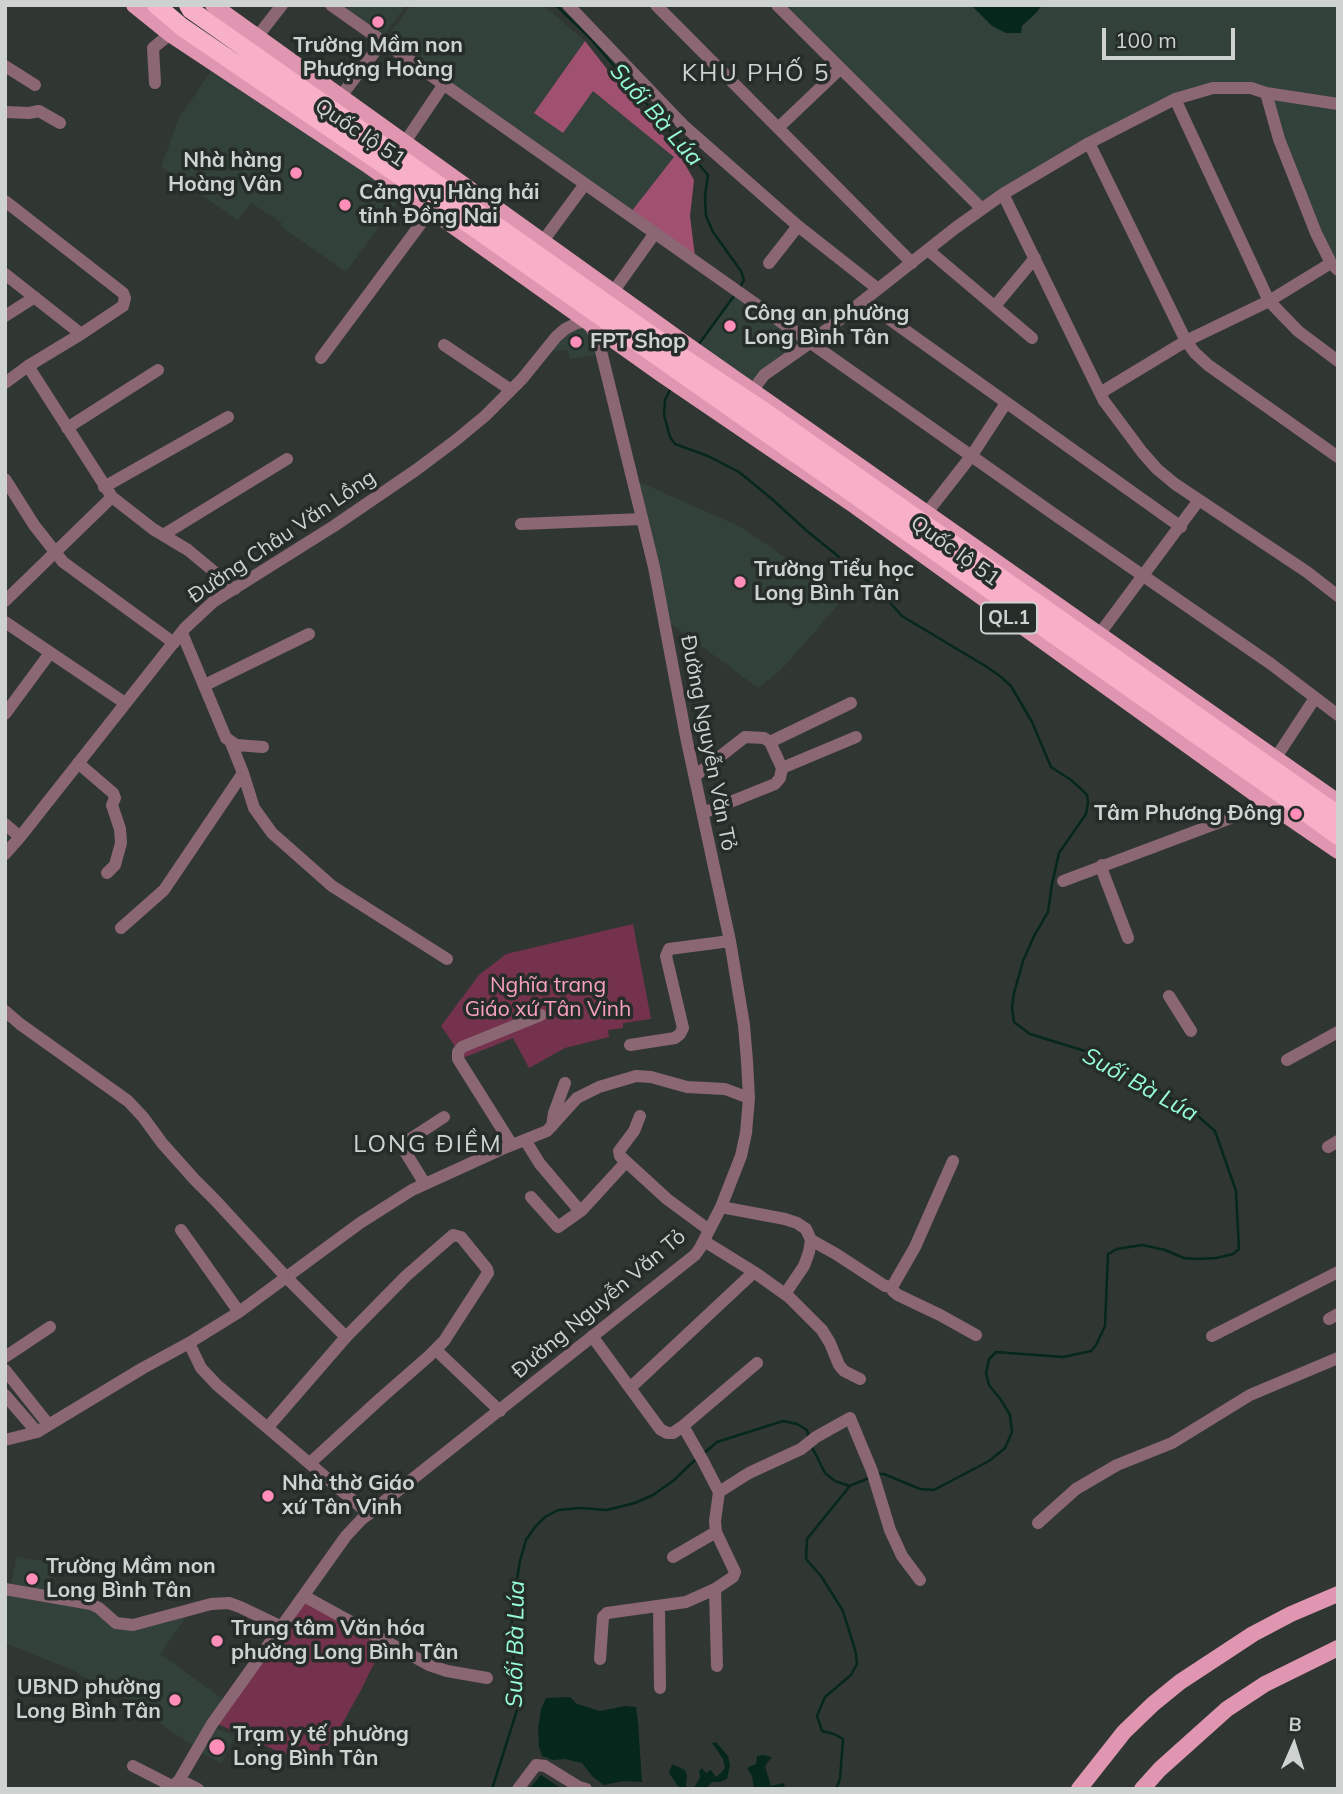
<!DOCTYPE html>
<html>
<head>
<meta charset="utf-8">
<style>
  body { margin:0 }
  #map { position:relative; width:1343px; height:1794px; overflow:hidden; background:#303733; font-family:Mulish,sans-serif }
  canvas { display:block }
  .frame { position:absolute; inset:0; border:7px solid #ced3d1; pointer-events:none }
  .north { position:absolute; left:1259px; top:1710px; width:70px; height:70px; -webkit-text-stroke:5px #262d29; paint-order:stroke; rotate:3deg; font-size:19px; font-weight:700; line-height:28px; text-align:center; color:#ced3d1 }
  .north::after { content:''; display:block; margin:auto; width:24px; height:32px; background:#ced3d1; clip-path:polygon(50% 0,100% 100%,50% 72%,0 100%) }
  .scale { position:absolute; left:1102px; top:28px; width:133px; height:32px; box-sizing:border-box; border:4px solid #ced3d1; border-top:0; padding-left:9px; font-size:21px; line-height:24px; white-space:nowrap; color:#ced3d1; -webkit-text-stroke:5px #262d29; paint-order:stroke }
</style>
</head>
<body>
<div id="map">
<canvas width="1343" height="1794"></canvas>
<div class="frame"></div>
<div class="north">B</div>
<div class="scale">100 m</div>
</div>
<script>
const ctx = document.querySelector('canvas').getContext('2d');
ctx.lineJoin = 'round';
function fillPath(path, color) { ctx.fillStyle = color; ctx.fill(path, 'evenodd'); }
const toPath = rows => new Path2D(rows.map(r => 'M' + r).join(''));
function strokePath(path, color, width, dash) { ctx.strokeStyle = color; ctx.lineWidth = width; ctx.lineCap = dash ? 'butt' : 'round'; ctx.setLineDash(dash || []); ctx.stroke(path); }
function drawText(font, color, halo, rows, align = 'center') {
  ctx.font = font + ' Mulish,sans-serif'; ctx.lineWidth = 7; ctx.setLineDash([]); ctx.textBaseline = 'middle'; ctx.strokeStyle = halo; ctx.fillStyle = color; for (const [text, x, y, turn = 0] of rows) {
    ctx.save(); ctx.translate(x, y); ctx.rotate((+turn || 0) * Math.PI / 180); ctx.textAlign = isNaN(turn) ? turn : align; if (halo) ctx.strokeText(text, 0, 0); ctx.fillText(text, 0, 0); ctx.restore();
  }
}
fillPath(toPath([
  [337,5,406,5,383,37],
  [411,5,543,5,585,41,628,96,678,152,694,180,690,216,695,257,386,39],
  [782,5,1338,5,1338,101,1213,84,982,205],
  [213,69,402,196,346,272,280,226,282,223,251,203,238,220,161,167,180,116],
  [1270,97,1338,107,1338,265,1319,232],
  [735,294,805,342,753,384,697,346],
  [584,326,594,345,596,355,570,359,568,350,551,351,568,333],
  [637,481,743,528,843,599,781,670,758,688,669,622],
  [16,1557,56,1563,52,1573,50,1595,11,1587],
  [5,1593,88,1607,115,1626,188,1614,160,1654,223,1699,193,1746,128,1701,70,1669,5,1643],
  [215,1728,235,1736,222,1763,201,1753]
]), '#33413b');
fillPath(toPath([
  [633,924,651,1019,623,1023,623,1028,608,1030,609,1037,565,1048,529,1068,513,1038,463,1058,441,1026,479,975,506,954],
  [306,1601,384,1643,361,1690,342,1724,319,1758,313,1760,306,1760,277,1751,218,1724]
]), '#74324d');
fillPath(toPath([
  [585,41,628,96,678,152,694,180,690,216,695,257,631,212,674,157,593,91,563,133,534,113]
]), '#a05170');
fillPath(toPath([
  [971,5,1042,5,1036,13,1022,26,1021,33,1006,33,992,26],
  [570,1697,577,1704,600,1711,625,1706,636,1707,638,1723,642,1782,624,1781,604,1785,593,1777,582,1763,565,1759,553,1760,542,1756,539,1747,538,1729,541,1709,546,1698],
  [716,1742,728,1756,730,1765,727,1779,720,1782,712,1782,705,1789,693,1789,700,1778,699,1771,702,1768,706,1773,711,1770,716,1777,721,1773,725,1768,723,1759,712,1743],
  [763,1755,772,1757,765,1766,771,1786,784,1783,785,1789,754,1789,752,1776,747,1768,756,1764,757,1756],
  [672,1764,685,1770,687,1775,686,1786,689,1789,680,1789,669,1773],
  [541,1775,562,1789,529,1789]
]), '#06271c');
strokePath(toPath([
  [556,5,590,38,708,175,705,196,706,216,713,232,741,271,744,280,740,287],
  [699,344,734,296],
  [671,388,665,400,664,415,670,437,675,444,708,456,739,472,772,499,807,531,854,569,881,593,902,616,987,667,1001,677,1011,686,1032,722,1051,767,1071,780,1081,789,1087,795,1088,803,1086,814,1059,853,1052,884,1048,912,1034,936,1023,961,1014,993,1012,1008,1014,1022,1030,1034,1085,1051,1145,1083,1192,1111,1215,1131,1236,1191,1239,1249,1233,1254,1216,1258,1197,1259,1184,1258,1165,1250,1142,1245,1117,1249,1108,1254,1105,1326,1096,1345,1091,1351,1063,1357,996,1352,989,1359,986,1373,989,1385,1001,1400,1010,1415,1012,1432,1005,1448,989,1461,934,1490,920,1489,884,1474,878,1474],
  [811,1445,825,1473,835,1481,849,1486,869,1478],
  [703,1454,717,1442,783,1421,797,1424,807,1430,809,1438],
  [492,1789,518,1707,512,1641,512,1610,520,1561,526,1540,535,1527,545,1517,558,1510,580,1508,607,1510,635,1503,653,1495,673,1481,697,1458],
  [836,1789,840,1779,843,1739,834,1734,822,1731,817,1716,825,1697,851,1675,857,1664,856,1653,843,1611,821,1576,806,1559,807,1539,849,1487]
]), '#06271c', 2.5);
strokePath(toPath([
  [331,5,1058,517,1271,664,1338,715],
  [568,5,683,125,798,226,878,289],
  [656,5,912,263],
  [777,5,982,209],
  [257,37,282,5],
  [5,66,35,85],
  [155,83,153,48,170,34],
  [1266,93,1338,104],
  [341,96,383,41],
  [1175,99,1269,301,1298,331,1338,361],
  [5,112,29,113,39,111,60,123],
  [778,128,840,69],
  [1089,143,1186,341,1195,353,1208,365,1338,457],
  [401,148,444,84],
  [1003,194,1104,401,1142,452,1157,469,1175,484,1307,572,1338,596],
  [5,201,123,293,125,298,123,306,81,334,28,366,5,383],
  [543,241,585,184],
  [928,250,1032,338],
  [769,263,798,226],
  [5,274,81,334],
  [613,292,655,233],
  [864,301,1181,527],
  [995,306,1035,258],
  [5,316,35,297],
  [444,345,511,390],
  [321,358,431,210],
  [28,366,112,497,153,529,188,550,235,589],
  [753,390,764,375,811,342,954,229,1003,194,1089,143,1175,99,1213,88,1251,88,1266,93,1279,139,1316,233,1331,263,1338,270],
  [1100,393,1186,341,1269,301,1331,263],
  [67,428,158,370],
  [5,479,34,525,63,562,174,643],
  [104,487,228,417],
  [922,519,972,455,1006,403],
  [521,524,642,519],
  [163,535,287,459],
  [5,601,112,497],
  [5,622,125,703],
  [182,633,226,738,236,745,263,747],
  [1095,640,1199,500],
  [205,685,309,634],
  [5,714,50,653],
  [770,742,851,703],
  [231,743,243,773,254,808,272,833,332,886,447,959],
  [78,763,113,793,115,798,112,805,120,829,121,843,115,865,107,873],
  [1271,765,1315,698],
  [782,768,856,737],
  [695,776,745,737,764,738,770,742,782,768,780,778,775,784,703,813],
  [5,824,20,837],
  [5,854,20,837,185,628,213,602,334,526,416,470,456,440,485,416,522,379,556,337,565,329,577,323,587,321,599,343,654,567,686,737,730,941,744,1025,747,1061,749,1098,746,1133,741,1156,721,1207,700,1248,695,1255,362,1519,346,1536,212,1724,174,1789],
  [1102,865,1102,870,1128,938],
  [1063,881,1239,815,1265,801,1269,797],
  [121,928,164,890,243,773],
  [1169,996,1191,1031],
  [5,1011,20,1024,128,1101,143,1117,162,1143,195,1180,216,1201,287,1278,346,1337],
  [630,1045,675,1038,680,1034,683,1028,666,956,669,949,730,941],
  [1287,1060,1338,1032],
  [640,1116,634,1131,619,1151,620,1156,667,1199,709,1230],
  [552,1126,554,1113,565,1083],
  [525,1140,540,1164,580,1211],
  [512,1145,458,1059,458,1052,462,1047,541,1015],
  [1328,1147,1338,1141],
  [425,1184,401,1145,444,1117],
  [531,1197,558,1227,582,1210,626,1162],
  [721,1207,785,1219,797,1223,806,1229,811,1240,809,1252,804,1266,785,1294],
  [181,1230,239,1312],
  [811,1240,836,1254,885,1286,892,1287,915,1247,953,1161],
  [704,1241,754,1272,789,1297,822,1330,830,1343,839,1365,844,1371,860,1379],
  [892,1287,893,1291,898,1295,940,1315,976,1335],
  [1329,1319,1338,1314],
  [592,1336,660,1429,667,1433,673,1433,683,1426,757,1363],
  [1212,1336,1338,1272],
  [189,1343,201,1368,217,1385,369,1514],
  [436,1350,500,1411],
  [5,1357,50,1327],
  [5,1370,48,1424],
  [630,1388,754,1272],
  [5,1395,37,1432],
  [268,1427,346,1337,406,1276,453,1235,461,1237,487,1269,488,1273,444,1341,429,1356,381,1398,310,1463],
  [5,1440,37,1432,143,1368,189,1343,239,1312,360,1223,412,1190,502,1149,547,1131,577,1098,599,1087,636,1076,651,1077,687,1087,725,1089,749,1098],
  [719,1492,749,1473,801,1449,816,1437,850,1418,872,1471,890,1530,902,1556,920,1580],
  [1038,1523,1076,1489,1117,1465,1172,1443,1250,1395,1338,1358],
  [673,1557,716,1532],
  [5,1589,91,1604,99,1608,116,1623,133,1625,211,1604,229,1603,240,1607,282,1627],
  [715,1589,717,1666],
  [304,1596,429,1665,447,1671,487,1678],
  [659,1606,660,1688],
  [600,1659,603,1617,607,1613,686,1602,715,1589,733,1577,735,1572,716,1532,715,1521,719,1492,703,1461,683,1426],
  [133,1766,174,1787],
  [177,1782,188,1784,198,1789],
  [518,1789,536,1765,545,1766,579,1787,586,1789]
]), '#8b6773', 12);
strokePath(toPath([
  [134,5,170,34,366,164,661,374,855,506,1265,801,1338,851],
  [213,5,683,342,1338,802],
  [1079,1789,1124,1732,1153,1704,1180,1682,1253,1634,1291,1614,1338,1594],
  [1142,1789,1160,1769,1227,1709,1265,1684,1338,1648]
]), '#e096b0', 16);
strokePath(toPath([
  [156,5,182,27,412,184,1275,790,1338,836],
  [188,5,191,10,396,155,694,365,764,411,1338,815]
]), '#f7b0c8', 18);
for (const [x, y, r, color] of [
  [378,22,7,"#ff8eb9"],
  [296,173,7,"#ff8eb9"],
  [345,205,7,"#ff8eb9"],
  [730,326,7,"#ff8eb9"],
  [576,342,7,"#ff8eb9"],
  [740,582,7,"#ff8eb9"],
  [1296,814,7,"#ff8eb9"],
  [268,1496,7,"#ff8eb9"],
  [32,1579,7,"#ff8eb9"],
  [217,1641,7,"#ff8eb9"],
  [175,1700,7,"#ff8eb9"],
  [217,1747,9,"#ff8eb9"]
]) { const dot = new Path2D(); dot.arc(x, y, r, 0, 2 * Math.PI); ctx.fillStyle = color; ctx.fill(dot); strokePath(dot, '#262d29', 2.5); }
for (const [x, y, w] of [
  [1009,618,56]
]) { const box = new Path2D(); box.roundRect(x - w / 2, y - 15.5, w, 31, 5); ctx.fillStyle = '#262d29'; ctx.fill(box); strokePath(box, '#ced3d1', 2); }
drawText('bold 19px', '#ced3d1', null, [
  ["QL.1",1009,618]
]);
drawText('bold 21px', '#ced3d1', '#262d29', [
  ["Trường Mầm non",378,46,"center"],
  ["Phượng Hoàng",378,70,"center"],
  ["Nhà hàng",282,161,"right"],
  ["Hoàng Vân",282,185,"right"],
  ["Cảng vụ Hàng hải",359,193],
  ["tỉnh Đồng Nai",359,217],
  ["Công an phường",744,314],
  ["Long Bình Tân",744,338],
  ["FPT Shop",590,342],
  ["Trường Tiểu học",754,570],
  ["Long Bình Tân",754,594],
  ["Tâm Phương Đông",1282,814,"right"],
  ["Nhà thờ Giáo",282,1484],
  ["xứ Tân Vinh",282,1508],
  ["Trường Mầm non",46,1567],
  ["Long Bình Tân",46,1591],
  ["Trung tâm Văn hóa",231,1629],
  ["phường Long Bình Tân",231,1653],
  ["UBND phường",161,1688,"right"],
  ["Long Bình Tân",161,1712,"right"],
  ["Trạm y tế phường",233,1735],
  ["Long Bình Tân",233,1759]
], 'left');
drawText('21px', '#ced3d1', '#262d29', [
  ["Quốc lộ 51",360,133,34],
  ["Đường Châu Văn Lồng",282,537,-34],
  ["Quốc lộ 51",955,551,36],
  ["Đường Nguyễn Văn Tỏ",708,743,79],
  ["Đường Nguyễn Văn Tỏ",599,1304,-40]
]);
drawText('21px', '#f9a0c0', '#262d29', [
  ["Nghĩa trang",548,986],
  ["Giáo xứ Tân Vinh",548,1010]
]);
drawText('italic 23px', '#96fdd4', '#262d29', [
  ["Suối Bà Lúa",656,115,49],
  ["Suối Bà Lúa",1140,1085,29],
  ["Suối Bà Lúa",516,1644,-89]
]);
ctx.letterSpacing = '2px';
drawText('24px', '#ced3d1', '#262d29', [
  ["KHU PHỐ 5",756,74],
  ["LONG ĐIỀM",428,1145]
]);
ctx.letterSpacing = '0px';
</script>
</body>
</html>
